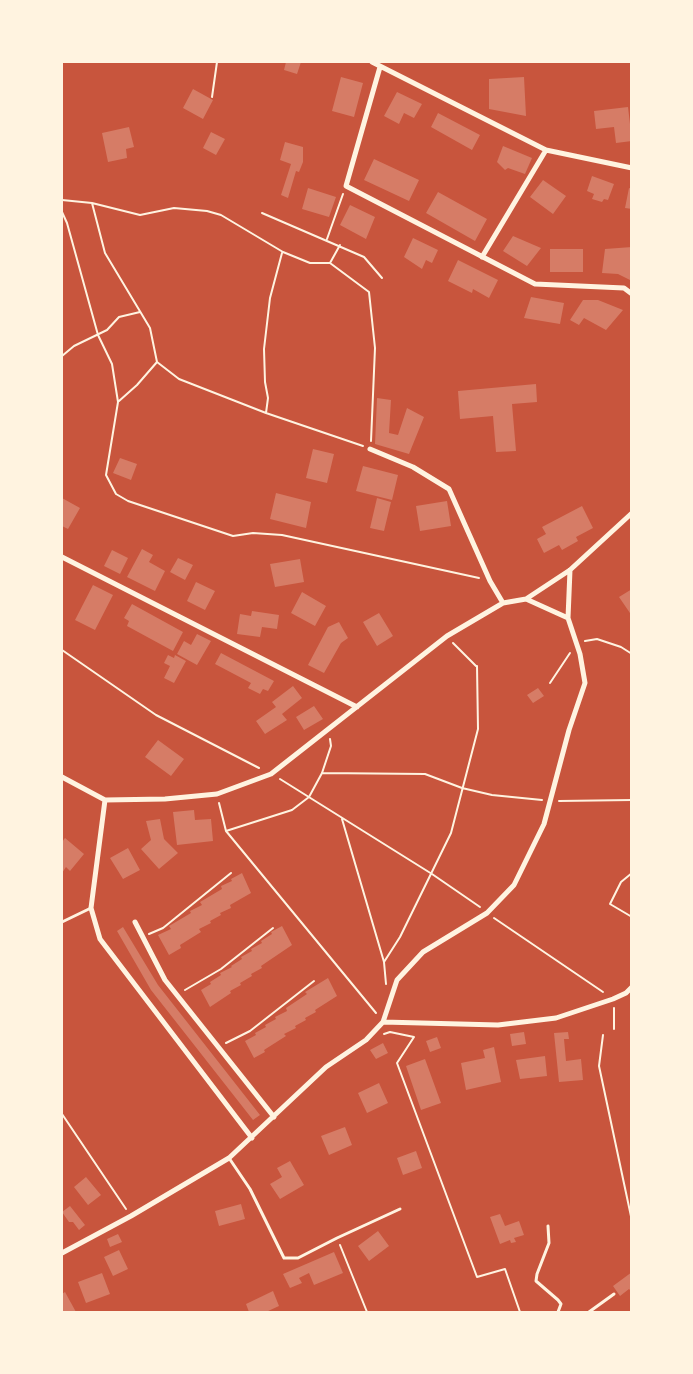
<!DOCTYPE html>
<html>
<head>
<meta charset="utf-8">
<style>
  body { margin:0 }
  #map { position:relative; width:693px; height:1374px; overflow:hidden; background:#c8553d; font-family:Lato,sans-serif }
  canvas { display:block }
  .frame { position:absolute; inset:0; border:63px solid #fff3e0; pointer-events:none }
</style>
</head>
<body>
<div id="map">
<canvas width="693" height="1374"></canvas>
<div class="frame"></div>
</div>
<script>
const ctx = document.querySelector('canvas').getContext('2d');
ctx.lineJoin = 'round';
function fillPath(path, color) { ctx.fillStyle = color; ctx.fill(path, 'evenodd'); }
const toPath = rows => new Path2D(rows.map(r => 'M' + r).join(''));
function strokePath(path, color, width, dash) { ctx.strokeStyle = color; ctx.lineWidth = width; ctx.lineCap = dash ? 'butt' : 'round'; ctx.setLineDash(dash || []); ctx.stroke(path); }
fillPath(toPath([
  [286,62,301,62,297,74,284,70],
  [341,77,363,83,354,117,332,111],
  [524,77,526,116,489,109,489,79],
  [193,89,213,100,203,119,183,108],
  [397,92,422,104,414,118,404,113,399,124,384,116],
  [628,107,632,141,616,143,614,127,596,129,594,111],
  [438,113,480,135,472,150,431,127],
  [129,127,134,147,126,149,127,158,108,162,102,133],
  [211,132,225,139,216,155,203,148],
  [285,142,303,147,303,162,299,172,296,171,288,198,281,195,291,164,280,160],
  [503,146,532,158,525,174,508,168,505,170,497,162],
  [374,159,419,180,409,201,364,180],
  [592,176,614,184,608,200,604,199,602,202,592,199,594,194,587,191],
  [543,180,566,196,553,214,530,197],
  [308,188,336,197,329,217,302,209],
  [629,188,632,189,632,209,625,208],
  [438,192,487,219,475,241,426,213],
  [350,205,375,217,366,239,340,225],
  [513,236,541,248,527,266,503,251],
  [413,238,438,250,432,263,426,260,422,269,404,257],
  [632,247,632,281,618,274,602,273,605,249],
  [550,249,583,249,583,272,550,272],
  [458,260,498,280,489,298,473,289,472,293,448,281],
  [531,297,564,303,560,324,524,318],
  [583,300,598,300,623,310,606,330,584,318,579,325,570,320],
  [536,384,537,402,512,404,516,451,496,452,493,416,460,419,458,391],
  [377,398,391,400,389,433,398,435,407,408,424,417,409,454,375,444],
  [313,449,334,454,327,483,306,478],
  [120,458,137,464,131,480,113,473],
  [363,466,398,475,392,500,356,491],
  [276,493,311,502,306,528,270,519],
  [62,498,80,508,68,529,62,526],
  [377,498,391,502,384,531,370,528],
  [447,501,451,526,420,531,416,506],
  [582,506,593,528,576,537,578,541,562,550,559,545,544,553,537,539,546,534,542,527],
  [142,549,153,555,149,562,165,571,155,591,127,577],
  [112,550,128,558,120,574,104,566],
  [178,558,193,565,185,580,170,572],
  [300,559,304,582,275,587,270,564],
  [196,582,215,591,205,610,187,601],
  [93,585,113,595,95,630,75,620],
  [632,589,632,616,619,597],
  [302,592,326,606,315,626,291,613],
  [132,604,183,632,173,651,127,626,129,621,124,618],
  [252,611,279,615,277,629,262,627,260,637,237,634,240,614,251,616],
  [379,613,393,636,377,646,363,622],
  [339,622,348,638,341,643,324,673,308,665,328,627],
  [197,634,211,641,197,665,177,654,184,641,191,645],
  [221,653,274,681,268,691,263,689,260,694,248,688,251,683,215,664],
  [168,655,174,658,175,655,186,661,174,683,164,678,170,666,164,663],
  [293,686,302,698,282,714,287,720,265,734,256,721,276,707,272,702],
  [538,688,544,696,533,703,527,695],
  [314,706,323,719,304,730,296,717],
  [158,740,184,759,171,776,145,757],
  [194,810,195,820,211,819,213,841,177,845,173,812],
  [160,819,164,839,178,853,159,869,141,849,151,840,146,821],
  [65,838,84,854,70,871,66,867,62,873,62,842],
  [128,848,140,870,123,879,110,858],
  [242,873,251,893,230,905,231,908,220,913,221,915,210,921,211,923,199,929,201,932,180,945,181,948,169,955,158,935,171,929,169,926,191,913,190,911,202,905,200,902,222,889,221,886,232,881,231,879],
  [282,926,292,945,261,966,262,968,251,974,252,976,240,983,241,985,230,991,231,993,210,1007,201,990,211,984,210,982,221,975,220,973,232,967,231,966,242,959,241,957,252,951,251,949,262,943,261,941,272,934,271,932],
  [123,927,158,985,260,1115,253,1120,151,990,117,931],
  [328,978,337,996,315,1010,316,1012,305,1018,306,1020,295,1026,296,1028,284,1034,286,1036,264,1050,265,1052,254,1058,245,1041,256,1035,255,1033,266,1027,265,1025,276,1019,275,1017,287,1011,286,1008,307,994,305,992],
  [524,1032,526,1044,512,1046,510,1034],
  [568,1032,569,1039,564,1039,566,1061,581,1059,583,1080,559,1082,554,1033],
  [437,1037,441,1048,430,1052,426,1041],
  [383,1043,388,1053,376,1059,370,1050],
  [494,1047,501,1082,466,1090,461,1063,485,1058,483,1050],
  [545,1056,547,1076,520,1079,516,1060],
  [425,1059,441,1103,421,1110,406,1066],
  [379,1083,388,1103,367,1113,358,1093],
  [345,1127,352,1145,329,1155,321,1136],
  [416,1151,422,1168,403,1175,397,1158],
  [290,1161,304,1185,280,1199,270,1184,282,1177,277,1168],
  [86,1177,101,1195,88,1205,74,1187],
  [241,1204,245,1219,219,1226,215,1211],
  [70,1206,85,1225,79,1230,73,1222,69,1222,62,1212],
  [500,1214,505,1226,519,1221,524,1235,514,1238,516,1242,511,1243,510,1240,500,1244,490,1217],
  [378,1231,389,1246,369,1261,358,1246],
  [118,1234,122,1242,110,1247,107,1239],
  [119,1250,128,1269,113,1276,104,1257],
  [334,1252,343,1273,314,1285,309,1273,299,1278,302,1283,290,1288,283,1274],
  [632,1272,632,1292,629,1289,620,1296,613,1286],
  [102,1273,110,1294,86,1303,78,1282],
  [273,1291,279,1306,266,1312,249,1312,246,1304],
  [65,1292,76,1312,62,1312,62,1294]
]), '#d67c66');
strokePath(toPath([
  [212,97,217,62],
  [62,200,92,203,140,215,174,208,207,211,221,215,283,252,310,263,330,263],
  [92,203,105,253,150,328,157,362,179,379,266,413,363,446],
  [62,212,67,223,98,335,112,364,118,402,106,475,116,494,128,501,233,536,253,533,282,535,479,578],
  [262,213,364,257,382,278],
  [327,239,343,194],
  [340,245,330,263,369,292,375,348,371,441],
  [62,356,74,346,107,330,119,317,140,312],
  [119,401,137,385,157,362],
  [266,413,268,398,265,382,264,349,270,298,282,253],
  [585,641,597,639,621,647,632,654],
  [453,643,476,666],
  [62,650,156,715,259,768],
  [550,683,570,653],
  [322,773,425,774,462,788,492,795,542,800],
  [280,779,432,874,480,907],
  [559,801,632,800],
  [219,803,226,831,376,1013],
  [342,819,384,962,386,984],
  [226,831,292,810,309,797,322,773,331,746,330,739],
  [632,873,621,882,610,904,632,917],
  [494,918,603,992],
  [149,934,163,928,231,873],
  [384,962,400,937,451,833,478,729,477,666],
  [185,990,221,969,273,928],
  [614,1008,614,1029],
  [384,1034,390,1032,414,1037,397,1063,477,1277,505,1269,520,1312],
  [603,1035,599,1066,632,1221],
  [226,1043,250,1031,314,981],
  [62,1114,126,1209],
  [340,1245,367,1312]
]), '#fff3e0', 2);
strokePath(toPath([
  [62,922,91,908],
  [229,1158,250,1189,284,1258,298,1258,337,1238,400,1209],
  [548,1226,549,1243,537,1274,536,1281,558,1300,561,1304,558,1312],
  [589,1312,614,1294]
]), '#fff3e0', 3);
strokePath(toPath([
  [372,62,546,150,632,168],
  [380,67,346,186,535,284,624,288,632,294],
  [482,257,546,150],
  [370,449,413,467,449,489,490,581,503,603],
  [62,557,357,707],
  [526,599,568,618],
  [62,777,105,800,165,799,217,794,271,774,447,636,503,603,526,599,570,570,632,513],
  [105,800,91,908,100,939,252,1138],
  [135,922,165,980,274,1117],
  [383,1022,397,980,423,952,487,913,514,885,544,824,569,730,585,683,580,654,568,618,570,570],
  [62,1253,131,1216,229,1158,326,1067,366,1040,383,1022,498,1025,556,1018,613,999,626,993,632,987]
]), '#fff3e0', 5);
</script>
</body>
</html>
